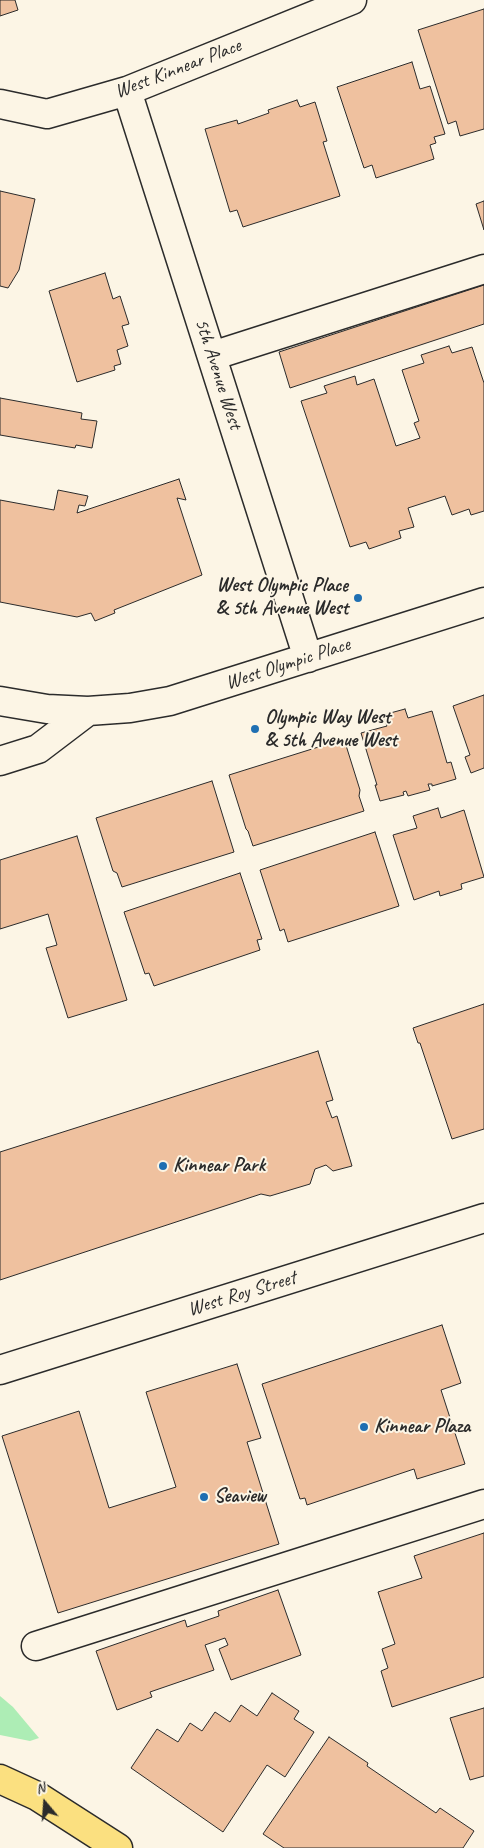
<!DOCTYPE html>
<html>
<head>
<meta charset="utf-8">
<style>
  body { margin:0 }
  #map { position:relative; width:484px; height:1848px; overflow:hidden; background:#fcf5e5; font-family:Caveat,sans-serif }
  canvas { display:block }
  .north { position:absolute; left:20px; top:1778px; width:50px; height:50px; -webkit-text-stroke:4px #fcf5e5; paint-order:stroke; rotate:342deg; font-size:14px; font-weight:700; line-height:20px; text-align:center; color:#2b2b2b }
  .north::after { content:''; display:block; margin:auto; width:18px; height:22px; background:#2b2b2b; clip-path:polygon(50% 0,100% 100%,50% 72%,0 100%) }
</style>
</head>
<body>
<div id="map">
<canvas width="484" height="1848"></canvas>
<div class="north">N</div>
</div>
<script>
const ctx = document.querySelector('canvas').getContext('2d');
ctx.lineJoin = 'round';
function fillPath(path, color) { ctx.fillStyle = color; ctx.fill(path, 'evenodd'); }
const toPath = rows => new Path2D(rows.map(r => 'M' + r).join(''));
function strokePath(path, color, width, dash) { ctx.strokeStyle = color; ctx.lineWidth = width; ctx.lineCap = dash ? 'butt' : 'round'; ctx.setLineDash(dash || []); ctx.stroke(path); }
function drawText(font, color, halo, rows, align = 'center') {
  ctx.font = font + ' Caveat,sans-serif'; ctx.lineWidth = 4; ctx.setLineDash([]); ctx.textBaseline = 'middle'; ctx.strokeStyle = halo; ctx.fillStyle = color; for (const [text, x, y, turn = 0] of rows) {
    ctx.save(); ctx.translate(x, y); ctx.rotate((+turn || 0) * Math.PI / 180); ctx.textAlign = isNaN(turn) ? turn : align; if (halo) ctx.strokeText(text, 0, 0); ctx.fillText(text, 0, 0); ctx.restore();
  }
}
fillPath(toPath([
  [0,1696,13,1707,39,1738,30,1741,0,1735]
]), '#adedb5');
const building = toPath([
  [0,0,15,0,18,10,0,16,0,0],
  [484,9,484,129,460,136,456,121,448,124,418,30,484,9],
  [412,62,420,89,430,86,445,134,434,137,436,143,430,145,434,159,376,178,372,165,364,168,337,87,412,62],
  [297,100,300,107,315,102,327,141,323,142,340,196,243,227,237,210,230,212,205,129,237,120,238,124,269,113,268,110,297,100],
  [0,191,35,199,19,270,8,288,0,286,0,191],
  [484,201,484,230,476,204,484,201],
  [105,273,113,299,120,296,129,324,122,326,128,346,117,350,121,364,114,366,115,370,77,382,49,291,105,273],
  [484,285,484,324,290,388,279,352,484,285],
  [449,346,452,353,472,347,484,383,484,511,471,515,469,509,452,515,445,496,408,508,414,527,399,531,401,538,369,549,366,542,350,547,301,401,327,393,324,386,355,376,357,385,374,379,396,446,420,438,414,423,419,421,402,370,424,363,421,355,449,346],
  [0,398,82,413,81,419,97,421,92,448,76,445,75,448,0,435,0,398],
  [179,479,186,500,177,498,202,575,114,610,115,613,95,621,91,613,77,617,0,602,0,500,54,510,58,490,88,496,85,506,79,505,77,513,179,479],
  [484,695,484,768,471,773,465,757,470,755,453,706,484,695],
  [405,709,408,718,432,711,447,763,451,762,456,779,432,786,432,784,428,784,430,790,408,796,406,791,403,792,404,795,380,801,375,785,377,785,361,733,387,726,383,715,405,709],
  [344,739,360,790,359,796,364,811,253,846,248,831,246,829,229,775,344,739],
  [212,781,234,852,122,887,117,873,113,871,96,818,212,781],
  [438,808,441,818,464,810,484,877,461,884,462,889,440,896,439,891,414,900,393,835,417,828,413,816,438,808],
  [375,832,399,906,288,942,284,929,280,931,260,870,375,832],
  [77,836,127,1000,68,1018,46,948,57,945,48,914,0,929,0,860,77,836],
  [240,873,262,939,257,940,260,950,154,986,149,973,145,974,124,912,240,873],
  [484,1004,484,1129,452,1139,420,1043,418,1043,413,1028,484,1004],
  [318,1051,333,1100,326,1102,332,1118,337,1116,352,1166,333,1171,326,1165,315,1169,310,1184,270,1196,261,1194,0,1280,0,1152,318,1051],
  [442,1325,461,1383,441,1390,465,1464,417,1479,414,1469,307,1505,305,1498,300,1499,262,1384,442,1325],
  [237,1364,261,1438,247,1442,279,1544,58,1613,2,1436,79,1411,109,1508,176,1487,146,1392,237,1364],
  [484,1533,484,1677,392,1707,381,1671,388,1668,382,1649,395,1644,378,1592,422,1578,414,1556,484,1533],
  [278,1590,301,1655,231,1680,219,1649,228,1645,225,1638,205,1645,214,1670,150,1692,152,1697,117,1710,96,1651,185,1620,187,1627,219,1616,218,1611,278,1590],
  [272,1693,299,1711,294,1719,314,1732,285,1777,267,1765,223,1832,131,1768,157,1729,178,1742,190,1723,202,1731,215,1712,230,1722,241,1705,257,1716,272,1693],
  [484,1708,484,1776,470,1780,450,1718,484,1708],
  [329,1737,368,1763,367,1766,436,1813,440,1808,474,1831,463,1848,284,1848,263,1834,329,1737]
]);
fillPath(building, '#efc19f');
strokePath(building, '#2b2b2b', 1);
const minor = toPath([
  [127,91,308,658],
  [0,104,47,114,127,91,352,0],
  [212,356,484,269],
  [0,701,47,709,88,711,130,708,170,701,484,602],
  [0,761,38,749,88,711],
  [0,1370,484,1218],
  [36,1646,484,1504]
]);
const major = toPath([
  [0,1779,37,1796,118,1848]
]);
strokePath(minor, '#2b2b2b', 31);
strokePath(major, '#2b2b2b', 31);
strokePath(minor, '#fcf5e5', 28);
strokePath(major, '#fbe080', 28);
for (const [x, y, r, color] of [
  [358,598,5,"#1f6fb2"],
  [255,729,5,"#1f6fb2"],
  [163,1166,5,"#1f6fb2"],
  [364,1427,5,"#1f6fb2"],
  [204,1497,5,"#1f6fb2"]
]) { const dot = new Path2D(); dot.arc(x, y, r, 0, 2 * Math.PI); ctx.fillStyle = color; ctx.fill(dot); strokePath(dot, '#fcf5e5', 2); }
drawText('20px', '#2b2b2b', '#fcf5e5', [
  ["West Kinnear Place",178,69,-21],
  ["5th Avenue West",218,374,72],
  ["West Olympic Place",288,664,-18],
  ["West Roy Street",242,1294,-17]
]);
drawText('bold 20px', '#2b2b2b', '#fcf5e5', [
  ["West Olympic Place",348,586,"right"],
  ["& 5th Avenue West",348,609,"right"],
  ["Olympic Way West",265,718],
  ["& 5th Avenue West",265,741],
  ["Kinnear Park",173,1166],
  ["Kinnear Plaza",374,1427],
  ["Seaview",214,1497]
], 'left');
</script>
</body>
</html>
